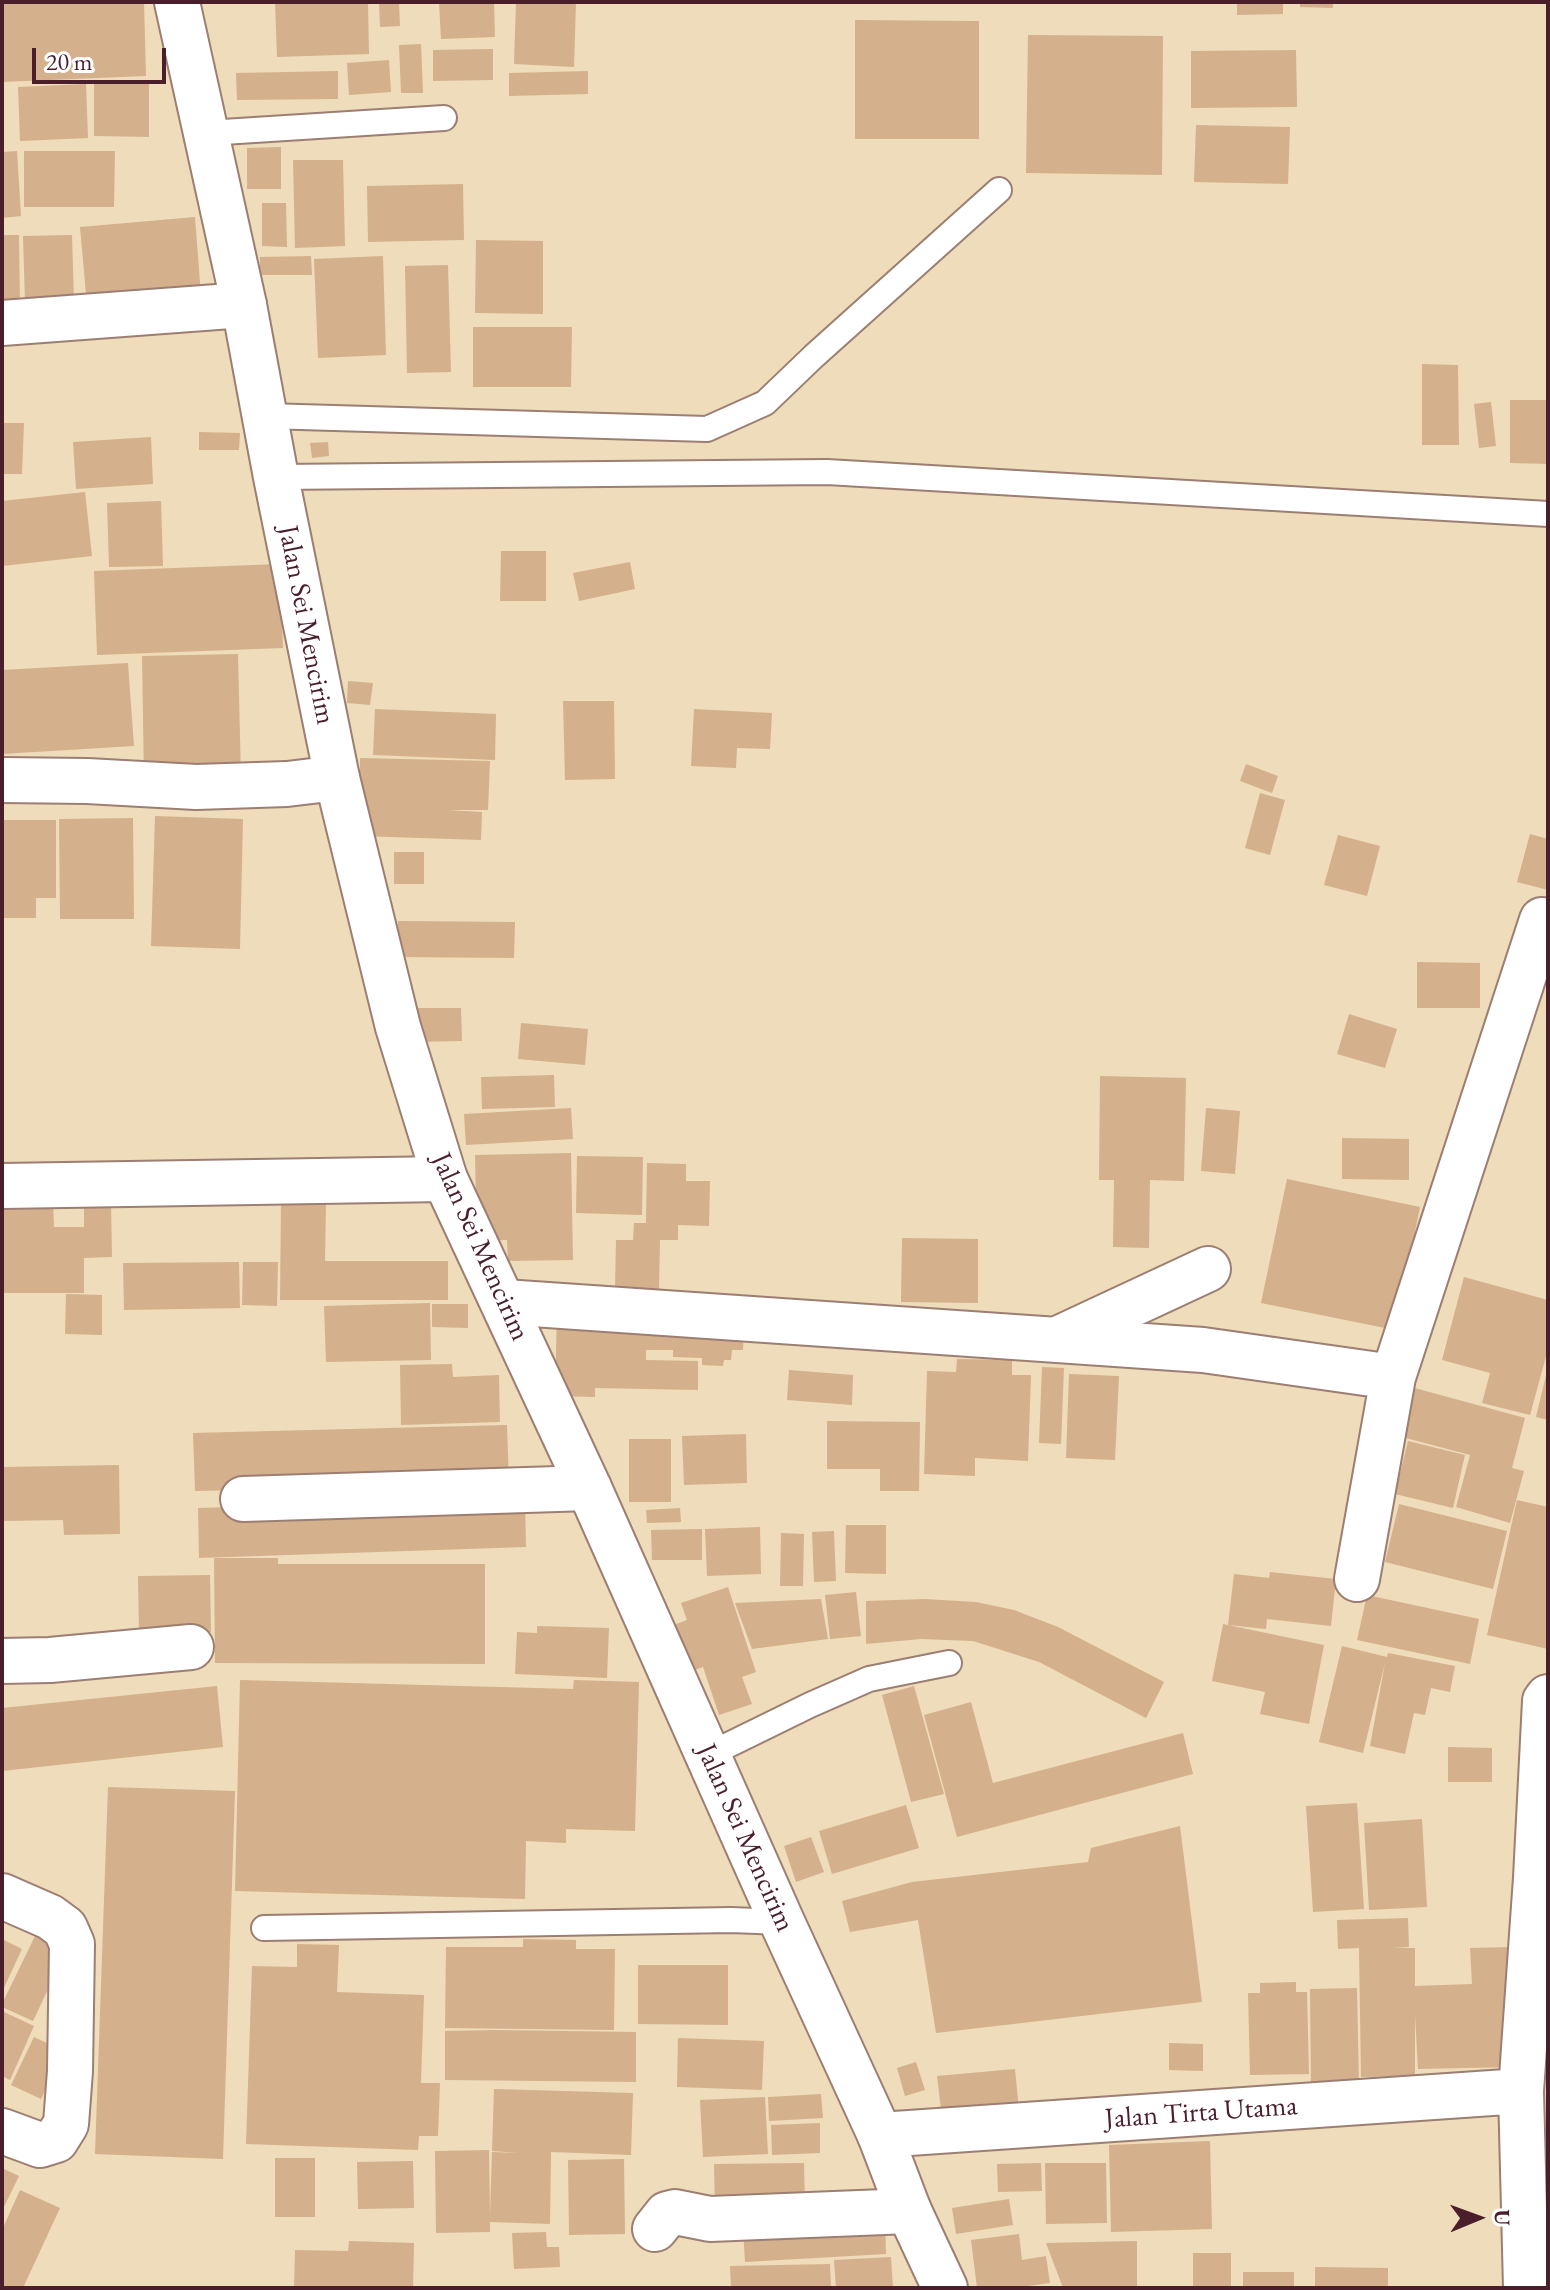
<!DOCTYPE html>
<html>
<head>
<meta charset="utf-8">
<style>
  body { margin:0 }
  #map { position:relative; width:1550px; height:2290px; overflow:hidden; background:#eedcba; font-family:"EB Garamond",serif }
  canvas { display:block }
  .frame { position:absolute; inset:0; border:4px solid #4a1f2b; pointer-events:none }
  .north { position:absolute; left:1438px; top:2178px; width:80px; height:80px; -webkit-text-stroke:6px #fff; paint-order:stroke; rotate:89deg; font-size:22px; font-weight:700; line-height:32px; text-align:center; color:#4a1f2b }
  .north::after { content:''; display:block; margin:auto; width:28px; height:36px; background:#4a1f2b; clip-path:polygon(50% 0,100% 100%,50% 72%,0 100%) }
  .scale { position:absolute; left:32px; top:48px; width:134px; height:36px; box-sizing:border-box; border:4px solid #4a1f2b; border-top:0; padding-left:10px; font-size:24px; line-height:28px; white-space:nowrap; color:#4a1f2b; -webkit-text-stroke:6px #fff; paint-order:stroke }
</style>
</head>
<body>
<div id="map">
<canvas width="1550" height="2290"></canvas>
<div class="frame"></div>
<div class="north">U</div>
<div class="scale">20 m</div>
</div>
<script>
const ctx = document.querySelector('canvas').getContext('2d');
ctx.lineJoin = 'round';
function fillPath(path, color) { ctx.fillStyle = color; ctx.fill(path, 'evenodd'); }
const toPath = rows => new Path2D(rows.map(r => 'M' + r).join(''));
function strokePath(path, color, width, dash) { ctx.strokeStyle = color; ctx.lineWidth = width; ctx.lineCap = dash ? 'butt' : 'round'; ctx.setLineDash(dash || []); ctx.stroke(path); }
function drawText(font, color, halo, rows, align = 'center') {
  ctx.font = font + ' "EB Garamond",serif'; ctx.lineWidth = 7; ctx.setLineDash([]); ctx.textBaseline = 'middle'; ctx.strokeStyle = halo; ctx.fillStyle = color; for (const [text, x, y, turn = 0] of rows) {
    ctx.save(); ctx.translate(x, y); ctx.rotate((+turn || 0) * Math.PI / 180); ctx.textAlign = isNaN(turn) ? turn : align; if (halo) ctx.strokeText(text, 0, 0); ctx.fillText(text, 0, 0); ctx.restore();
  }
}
fillPath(toPath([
  [29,2,144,2,146,76,2,82,2,3],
  [275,2,368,2,369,54,277,57],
  [379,2,399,2,400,26,380,27],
  [439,2,494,2,495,37,441,39],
  [516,2,576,2,574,67,514,64],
  [1237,2,1283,2,1283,14,1237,15],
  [1300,2,1333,2,1333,8,1300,7],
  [855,20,979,21,979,139,855,139],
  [1028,35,1163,36,1162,175,1026,173],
  [421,44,423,93,401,93,399,45],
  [493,49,493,80,433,81,433,50],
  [1296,50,1297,107,1191,108,1191,51],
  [389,60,391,92,349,95,347,63],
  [338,71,338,99,237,100,236,73],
  [588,71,588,94,509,96,509,73],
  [94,81,149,82,149,137,94,136],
  [86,84,88,138,20,141,18,87],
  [1196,125,1290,127,1288,184,1194,182],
  [281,147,281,189,247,189,247,148],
  [17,151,21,216,2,218,2,152],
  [24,151,115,151,114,207,24,207],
  [293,160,343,160,345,246,295,248],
  [463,184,464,240,368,242,367,186],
  [262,203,286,203,287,247,262,246],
  [195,217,201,296,87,305,80,227],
  [2,235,19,235,20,309,2,309],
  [72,235,74,302,25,303,23,236],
  [476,240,543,241,543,314,475,313],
  [311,256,312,275,260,275,260,257],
  [383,256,386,355,318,358,314,259],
  [448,265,451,372,407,373,405,266],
  [473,327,572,327,571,387,473,387],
  [1422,364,1458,365,1459,445,1422,445],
  [1510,400,1548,400,1548,464,1510,463],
  [1491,402,1496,446,1479,448,1474,404],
  [2,423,24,423,22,474,2,474],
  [199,432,240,433,239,450,199,450],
  [151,437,153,484,76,489,73,442],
  [328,442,329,456,312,458,310,443],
  [85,492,92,556,2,566,2,501],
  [161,501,163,566,109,567,107,503],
  [501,551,546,551,546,601,500,601],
  [630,562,635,589,579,601,573,573],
  [280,564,283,648,97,655,94,571],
  [238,654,241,778,144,780,142,656],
  [128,663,134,746,2,754,2,670],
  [348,681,373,683,370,705,347,703],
  [563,701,614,701,615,779,565,780],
  [375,709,496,714,495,760,373,755],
  [694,709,772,713,770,749,737,748,736,768,691,766],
  [360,758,490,761,488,810,447,810,482,812,481,840,360,836],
  [1246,764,1278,776,1272,793,1240,781],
  [1260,793,1285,800,1270,855,1245,848],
  [155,816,243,819,240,949,151,946],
  [133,818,134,919,60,919,59,819],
  [2,820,56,820,56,898,36,898,36,918,2,918],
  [1530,834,1548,839,1548,890,1517,882],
  [1338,835,1380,846,1367,896,1324,885],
  [394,852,424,852,424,884,394,884],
  [398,921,515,922,514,958,397,957],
  [1417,962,1480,963,1480,1008,1417,1008],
  [414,1008,461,1008,462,1041,415,1042],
  [1349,1014,1397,1029,1385,1068,1337,1054],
  [521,1023,588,1029,585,1065,518,1059],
  [554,1075,555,1107,482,1109,481,1077],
  [1100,1076,1186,1078,1184,1181,1150,1180,1149,1248,1113,1247,1114,1180,1099,1180],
  [571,1108,573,1139,466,1145,464,1114],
  [1206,1108,1240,1111,1235,1174,1201,1171],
  [1342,1138,1409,1139,1409,1180,1342,1179],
  [571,1153,573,1260,508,1261,507,1240,477,1241,475,1155],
  [577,1156,643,1157,642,1215,576,1213],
  [647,1163,686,1164,686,1181,710,1181,709,1226,678,1225,678,1240,660,1240,659,1289,615,1289,616,1240,633,1240,634,1223,646,1223],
  [1287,1179,1420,1207,1395,1330,1261,1303],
  [281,1201,326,1201,325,1261,448,1261,448,1300,280,1300],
  [2,1202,53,1202,54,1227,84,1227,84,1203,111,1202,112,1257,84,1258,84,1293,2,1293],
  [902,1238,978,1239,978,1303,901,1302],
  [239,1262,240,1308,124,1310,123,1263],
  [243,1262,278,1262,277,1306,242,1305],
  [1464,1277,1548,1300,1548,1349,1530,1415,1482,1403,1490,1373,1442,1360],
  [66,1294,102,1295,102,1335,65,1334],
  [430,1303,431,1360,326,1362,324,1306],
  [432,1304,468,1304,468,1328,432,1327],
  [557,1311,744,1321,743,1350,732,1350,731,1360,724,1360,723,1366,702,1365,702,1358,673,1357,673,1350,646,1350,646,1360,698,1361,698,1390,595,1388,595,1397,555,1396],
  [957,1359,1012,1360,1012,1375,1031,1375,1028,1461,975,1458,975,1476,924,1474,927,1371,956,1372],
  [452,1364,453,1377,499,1375,500,1422,401,1425,400,1365],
  [1042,1367,1064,1368,1061,1444,1039,1443],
  [789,1370,853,1375,852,1405,787,1400],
  [1547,1371,1548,1371,1548,1420,1536,1417],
  [1069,1374,1119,1376,1115,1460,1066,1458],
  [1400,1384,1525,1418,1512,1468,1524,1471,1510,1523,1456,1507,1470,1455,1387,1433],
  [827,1421,920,1422,919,1491,880,1491,880,1469,827,1469],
  [507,1425,509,1484,195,1491,193,1433],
  [746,1434,747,1483,684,1485,682,1436],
  [629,1439,671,1439,671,1502,629,1502],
  [1408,1441,1465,1455,1453,1508,1395,1494],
  [119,1465,120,1534,64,1535,63,1520,4,1521,3,1467],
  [525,1498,526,1547,199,1558,198,1508],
  [1517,1500,1548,1507,1548,1649,1487,1635],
  [1399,1504,1507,1531,1493,1589,1385,1562],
  [680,1508,681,1522,647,1523,646,1510],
  [846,1525,886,1525,886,1574,845,1573],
  [760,1527,761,1574,707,1576,705,1529],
  [702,1529,702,1560,652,1560,651,1530],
  [834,1531,836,1581,814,1582,812,1532],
  [781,1533,804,1534,803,1586,780,1586],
  [214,1558,278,1558,278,1564,485,1564,485,1664,215,1663],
  [1270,1572,1336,1579,1331,1626,1267,1619,1266,1629,1228,1625,1234,1574,1269,1578],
  [210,1575,211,1632,139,1634,138,1576],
  [728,1587,756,1672,742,1677,752,1704,719,1715,703,1667,684,1674,668,1627,687,1620,681,1603],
  [856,1592,861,1636,830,1639,825,1595],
  [1367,1595,1479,1619,1470,1664,1357,1640],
  [821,1599,828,1639,752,1649,735,1603],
  [925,1599,976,1602,1014,1610,1058,1627,1164,1682,1146,1718,1039,1662,973,1641,921,1639,866,1644,866,1601],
  [1223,1624,1324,1645,1309,1724,1260,1714,1265,1692,1212,1681],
  [537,1626,609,1628,607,1678,515,1674,517,1632,537,1633],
  [1342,1646,1387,1657,1388,1653,1455,1666,1450,1692,1431,1688,1425,1715,1414,1713,1405,1754,1370,1746,1385,1663,1363,1753,1319,1742],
  [240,1680,573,1689,574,1680,639,1682,635,1831,566,1829,566,1843,526,1841,525,1899,235,1891],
  [217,1686,223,1747,2,1771,2,1708],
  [914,1686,944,1794,911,1802,882,1695],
  [971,1702,993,1783,1183,1733,1193,1774,957,1837,924,1715],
  [1448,1747,1492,1748,1492,1782,1448,1782],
  [108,1787,235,1791,223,2159,95,2154],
  [1357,1803,1364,1909,1313,1912,1306,1806],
  [906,1805,919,1848,832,1874,819,1831],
  [1422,1819,1427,1907,1369,1910,1364,1823],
  [1180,1826,1202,2002,936,2033,918,1920,850,1932,842,1901,912,1882,1088,1862,1091,1848],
  [811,1837,824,1872,796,1882,784,1846],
  [1408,1918,1409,1947,1392,1948,1415,1948,1415,1986,1472,1984,1470,1948,1512,1947,1516,2067,1418,2069,1415,2015,1415,2076,1361,2077,1359,1948,1338,1949,1337,1920],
  [36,1934,67,1949,33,2021,2,2007,2,2004],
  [2,1939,22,1949,2,1992],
  [523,1939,576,1940,576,1949,615,1949,614,2030,445,2028,446,1947,523,1947],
  [297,1944,339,1945,337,1992,424,1995,421,2083,440,2083,438,2136,419,2136,418,2150,246,2144,252,1966,297,1967],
  [638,1965,728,1965,728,2025,638,2024],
  [1296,1982,1296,1992,1307,1992,1309,2074,1250,2075,1248,1993,1260,1993,1260,1983],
  [1357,1988,1359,2086,1311,2087,1310,1989],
  [2,2011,34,2026,10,2080,2,2076],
  [495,2030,636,2032,636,2082,445,2080,445,2031],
  [34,2037,64,2051,41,2099,11,2085],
  [678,2038,764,2041,762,2090,677,2087],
  [1169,2043,1203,2044,1203,2071,1169,2070],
  [916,2062,925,2090,905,2096,897,2068],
  [1015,2069,1019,2111,942,2118,937,2076],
  [494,2089,633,2093,631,2155,551,2152,550,2224,490,2222,490,2232,436,2233,435,2151,489,2150,490,2216,492,2152,519,2153,492,2151],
  [821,2094,823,2118,769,2121,768,2097],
  [765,2097,768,2154,703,2157,700,2100],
  [820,2123,820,2153,772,2155,771,2125],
  [1210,2141,1212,2229,1111,2232,1109,2145],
  [275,2158,315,2158,315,2217,275,2217],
  [624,2159,625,2234,569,2235,568,2160],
  [413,2161,414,2208,358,2209,357,2162],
  [804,2163,805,2207,715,2209,714,2164],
  [1041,2163,1042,2191,998,2192,997,2164],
  [1045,2163,1106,2163,1107,2223,1046,2224],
  [2,2168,19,2176,2,2211],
  [1540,2184,1548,2184,1548,2252,1541,2252],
  [20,2190,60,2208,23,2288,2,2288,2,2230],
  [1009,2199,1013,2225,956,2234,952,2208],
  [885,2222,886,2254,745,2262,743,2229],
  [546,2232,547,2247,559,2247,560,2267,514,2269,512,2233],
  [1019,2234,1022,2260,1046,2256,1050,2283,1013,2288,977,2288,971,2240],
  [349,2241,414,2243,413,2288,294,2288,295,2250,348,2251],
  [1137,2241,1137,2288,1063,2288,1046,2243],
  [1193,2253,1231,2253,1231,2288,1193,2288],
  [891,2257,893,2288,836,2288,834,2260],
  [830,2264,831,2288,731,2288,730,2266],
  [1315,2267,1388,2268,1388,2288,1315,2288],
  [1243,2272,1294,2272,1294,2288,1243,2288]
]), '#d5b08c');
const service = toPath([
  [207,133,444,118],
  [266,416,707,429,765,403,814,356,999,190],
  [276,477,827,472,1548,514],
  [708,1755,810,1705,869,1679,949,1663],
  [264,1928,731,1920,782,1922]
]);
const minor = toPath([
  [2,323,244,305],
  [2,780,87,781,196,787,287,784,337,778],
  [2,1186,445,1179],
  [504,1302,1203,1350,1393,1377],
  [1062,1337,1208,1269],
  [243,1499,589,1488],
  [1357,1579,1393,1377,1542,920],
  [2,1661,50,1660,191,1647],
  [2,1896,50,1917,65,1928,72,1944,70,2071,66,2124,56,2140,40,2145,2,2131],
  [880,2135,1521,2091],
  [655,2229,667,2214,675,2212,710,2219,909,2211],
  [1526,2288,1521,2091,1536,1878,1545,1701,1548,1697]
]);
const tertiary = toPath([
  [177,2,244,305,276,477,337,778,398,1027,445,1179,589,1488,782,1922,880,2135,909,2211,945,2288]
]);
strokePath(service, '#9c7e72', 28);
strokePath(minor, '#9c7e72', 48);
strokePath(tertiary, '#9c7e72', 48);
strokePath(service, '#fff', 24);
strokePath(minor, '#fff', 44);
strokePath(tertiary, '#fff', 44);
drawText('28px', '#4a1f2b', '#fff', [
  ["Jalan Sei Mencirim",306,625,79],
  ["Jalan Sei Mencirim",480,1247,66],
  ["Jalan Sei Mencirim",745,1838,66],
  ["Jalan Tirta Utama",1201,2113,-4]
]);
</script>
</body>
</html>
